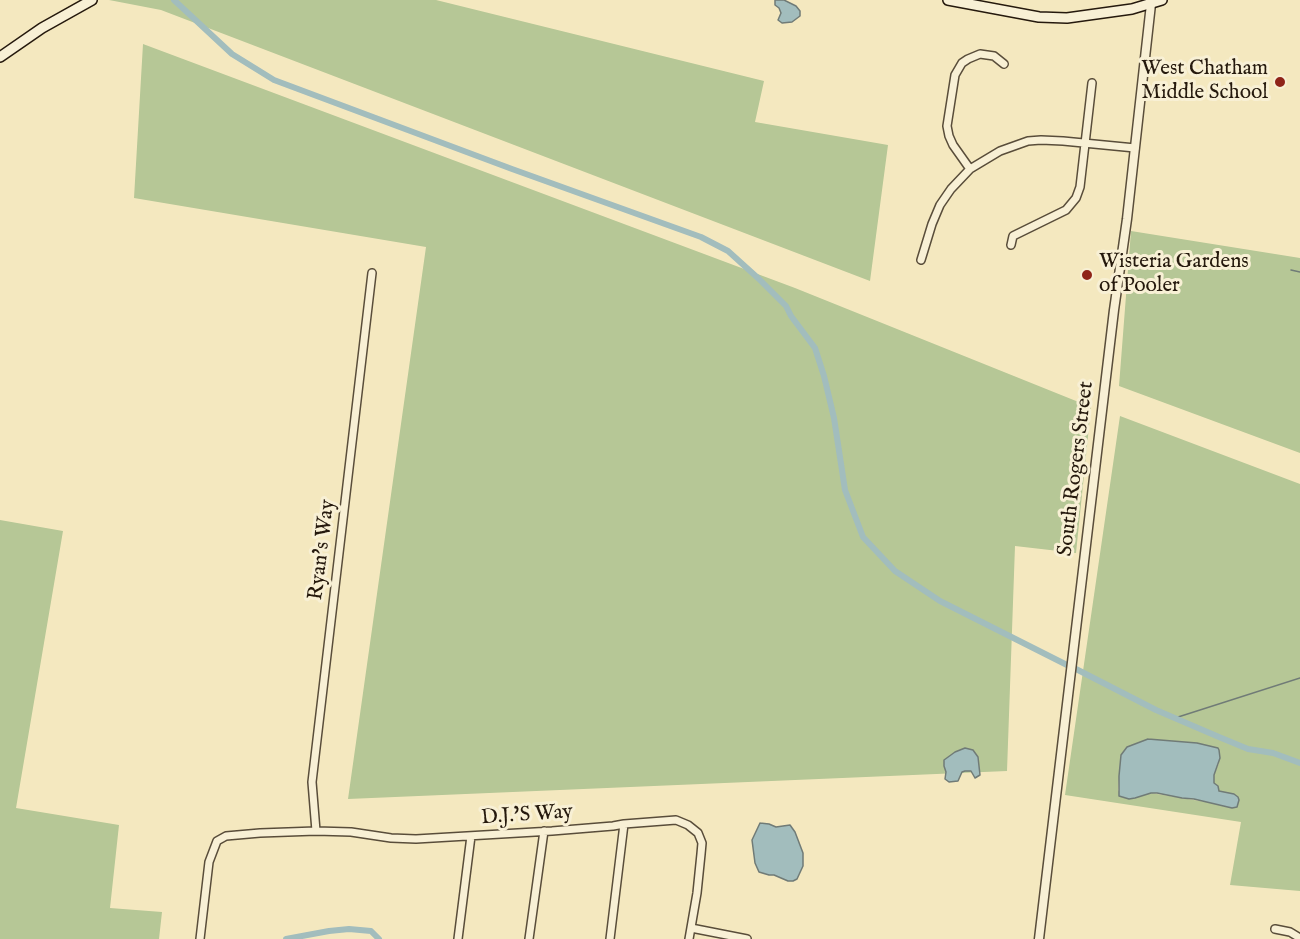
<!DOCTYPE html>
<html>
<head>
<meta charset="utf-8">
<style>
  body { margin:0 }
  canvas { display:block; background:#f4e8bf }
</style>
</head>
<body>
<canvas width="1300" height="939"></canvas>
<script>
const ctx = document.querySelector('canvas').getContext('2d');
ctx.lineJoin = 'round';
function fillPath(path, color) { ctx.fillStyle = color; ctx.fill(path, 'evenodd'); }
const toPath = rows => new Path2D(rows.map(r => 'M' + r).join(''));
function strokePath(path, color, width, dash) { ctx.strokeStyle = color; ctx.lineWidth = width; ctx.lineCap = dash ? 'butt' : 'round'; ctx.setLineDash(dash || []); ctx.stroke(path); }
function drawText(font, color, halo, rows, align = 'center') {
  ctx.font = font + ' "IM FELL English",serif'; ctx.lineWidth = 6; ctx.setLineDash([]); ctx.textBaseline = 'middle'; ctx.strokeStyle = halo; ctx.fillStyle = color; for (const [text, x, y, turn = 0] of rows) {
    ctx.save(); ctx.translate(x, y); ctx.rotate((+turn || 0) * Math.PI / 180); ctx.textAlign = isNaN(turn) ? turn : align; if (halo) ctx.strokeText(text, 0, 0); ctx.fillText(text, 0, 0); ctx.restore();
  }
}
fillPath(toPath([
  [109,0,436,0,764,81,755,122,888,145,870,281,161,10],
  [143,44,795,288,1091,407,1076,553,1015,546,1007,771,348,799,426,247,134,198],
  [1131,231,1300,258,1300,453,1119,386],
  [1120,416,1300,484,1300,891,1230,885,1241,822,1065,795],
  [1148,739,1197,743,1219,763,1214,775,1214,783,1218,791,1225,794,1234,794,1212,803,1151,793,1135,798,1123,798,1118,790,1121,755],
  [0,520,63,531,16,808,119,825,110,908,162,912,159,939,0,939]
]), '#b6c796');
const water = toPath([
  [775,0,784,0,796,6,800,11,800,16,792,22,782,23,778,20,781,13,779,8,775,5,775,0],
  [1148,739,1197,743,1218,748,1219,750,1220,758,1214,775,1214,783,1218,786,1219,791,1234,794,1238,797,1239,800,1237,807,1232,808,1194,799,1182,798,1157,793,1151,793,1135,798,1129,799,1119,796,1119,776,1121,755,1127,747,1148,739],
  [965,748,973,750,978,757,980,775,975,778,971,771,965,771,962,772,958,781,949,782,945,779,946,772,944,766,944,760,955,752,965,748],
  [760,823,769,824,776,827,790,825,795,832,803,853,803,866,797,879,793,881,788,881,774,875,769,875,759,872,755,863,752,840,760,823]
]);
fillPath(water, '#a2bdbd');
strokePath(water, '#707b77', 1.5);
strokePath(toPath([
  [1291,270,1300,272],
  [1175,718,1300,678]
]), '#707b77', 1.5);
strokePath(toPath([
  [174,0,232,54,274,80,512,169,701,237,728,251,759,279,786,306,791,316,815,348,824,376,834,418,845,490,863,537,895,571,940,601,1067,665],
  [1076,669,1156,710,1219,737,1248,749,1273,753,1300,763],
  [286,939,329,931,349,929,371,931,379,939]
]), '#a2bdbd', 6);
const minor = toPath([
  [970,169,953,145,949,136,947,126,955,75,962,63,968,59,980,54,994,56,1004,64],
  [1011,245,1013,236,1066,210,1076,198,1080,187,1092,83],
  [921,260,932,224,940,205,951,189,970,169,1000,151,1028,141,1041,140,1063,141,1135,148],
  [624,824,676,820,688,825,698,833,702,843,701,854,697,893,689,939],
  [316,831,312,782,372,273],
  [691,928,747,939],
  [1275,929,1290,932,1300,938],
  [200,939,209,862,217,841,226,836,260,833,316,831,351,832,391,838,416,839,552,831,613,826,624,824,610,939],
  [458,939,471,836],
  [529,939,544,831]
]);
const tertiary = toPath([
  [1039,939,1114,310,1127,219,1151,4]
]);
const secondary = toPath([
  [948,0,1039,17,1067,18,1132,9,1162,0],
  [0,57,42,28,92,0]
]);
strokePath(minor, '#594d3a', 10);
strokePath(tertiary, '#594d3a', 11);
strokePath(secondary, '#25190d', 12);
strokePath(minor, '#f8f0d5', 7);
strokePath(tertiary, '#f8f0d5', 8);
strokePath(secondary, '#f8f0d5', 9);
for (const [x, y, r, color] of [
  [1280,82,6,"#8f2418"],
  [1087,275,6,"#8f2418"]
]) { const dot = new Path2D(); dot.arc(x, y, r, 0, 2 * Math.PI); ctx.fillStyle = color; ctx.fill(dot); strokePath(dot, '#f8f0d5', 2); }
drawText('21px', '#25190d', '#f8f0d5', [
  ["West Chatham",1268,70],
  ["Middle School",1268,94],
  ["Wisteria Gardens",1099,263,"left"],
  ["of Pooler",1099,287,"left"]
], 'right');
drawText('21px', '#25190d', '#f8f0d5', [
  ["South Rogers Street",1077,469,-83],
  ["Ryan's Way",323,550,-83],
  ["D.J.'S Way",527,816,-4]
]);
</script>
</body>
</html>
